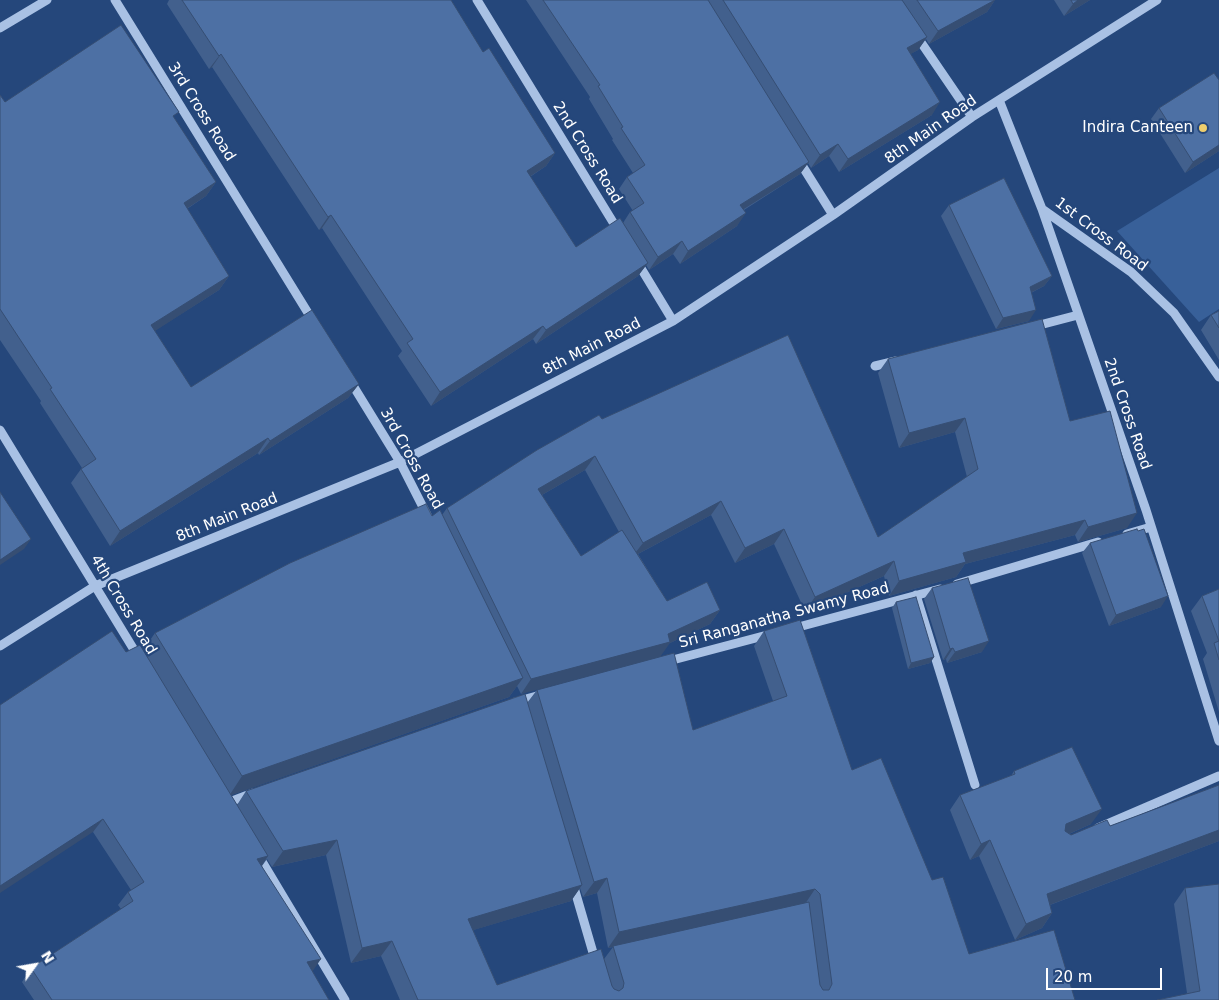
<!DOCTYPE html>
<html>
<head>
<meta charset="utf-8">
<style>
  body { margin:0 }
  #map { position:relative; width:1219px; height:1000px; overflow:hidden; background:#25477b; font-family:"DejaVu Sans",sans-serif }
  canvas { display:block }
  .north { position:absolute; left:10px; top:940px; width:50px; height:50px; -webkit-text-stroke:4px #25477b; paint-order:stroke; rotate:58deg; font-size:14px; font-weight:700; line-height:20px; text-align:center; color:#fff }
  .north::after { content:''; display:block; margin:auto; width:18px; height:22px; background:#fff; clip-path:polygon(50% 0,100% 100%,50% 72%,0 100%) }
  .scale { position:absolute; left:1046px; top:968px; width:116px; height:22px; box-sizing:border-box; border:2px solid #fff; border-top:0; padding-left:6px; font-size:15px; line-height:18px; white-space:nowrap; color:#fff; -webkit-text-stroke:4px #25477b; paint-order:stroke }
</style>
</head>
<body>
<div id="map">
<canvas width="1219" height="1000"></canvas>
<div class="north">N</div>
<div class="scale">20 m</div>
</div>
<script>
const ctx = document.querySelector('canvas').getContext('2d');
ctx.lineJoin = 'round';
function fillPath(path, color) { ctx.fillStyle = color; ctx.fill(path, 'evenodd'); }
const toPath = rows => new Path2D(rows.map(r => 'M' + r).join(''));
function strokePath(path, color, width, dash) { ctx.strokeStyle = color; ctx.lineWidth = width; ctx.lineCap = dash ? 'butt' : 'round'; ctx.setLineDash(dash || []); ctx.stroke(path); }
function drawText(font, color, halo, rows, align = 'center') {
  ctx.font = font + ' "DejaVu Sans",sans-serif'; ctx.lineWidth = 4.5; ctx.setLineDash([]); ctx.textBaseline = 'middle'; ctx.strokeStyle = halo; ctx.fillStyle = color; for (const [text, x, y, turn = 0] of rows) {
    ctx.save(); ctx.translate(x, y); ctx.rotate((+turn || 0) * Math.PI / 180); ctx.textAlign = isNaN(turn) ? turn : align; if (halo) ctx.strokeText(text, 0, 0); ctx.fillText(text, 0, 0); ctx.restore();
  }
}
fillPath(toPath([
  [1219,168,1219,309,1199,322,1117,231]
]), '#386099');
strokePath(toPath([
  [115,0,313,321],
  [477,0,619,232],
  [0,28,47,0],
  [916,35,972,117],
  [999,100,1042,209,1146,510,1219,741],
  [798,159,833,215],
  [1042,209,1131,272,1174,313,1219,377],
  [636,260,673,321],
  [1032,327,1078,315],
  [875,366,896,361],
  [349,379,400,462,427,515],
  [0,430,139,658],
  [1127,534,1151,527],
  [957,584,1098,542],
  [916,595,975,785],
  [791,629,940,589],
  [0,646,95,586,400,462,673,321,833,215,972,117,1157,0],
  [665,662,771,634],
  [515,702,544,694],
  [227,803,253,793],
  [1098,828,1219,776],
  [257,853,345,1000],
  [573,884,596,963]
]), '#a9c1e4', 9);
fillPath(toPath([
  [169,0,451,0,483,52,555,153,546,166,530,177,576,247,623,223,630,212,633,211,619,189,627,177,633,173,612,140,613,139,589,99,590,97,526,0,995,0,987,12,929,44,926,39,918,50,910,54,932,115,839,172,829,156,811,168,808,163,800,174,744,210,737,226,680,264,673,254,649,270,646,265,638,276,536,344,533,339,431,406,398,356,402,351,322,228,319,230,212,67,209,69,167,4],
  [1054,0,1090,0,1064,16],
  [0,95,5,102,174,118,216,182,206,196,187,209,229,276,219,290,154,331,191,387,359,384,348,398,259,455,258,453,110,546,71,483,81,469,82,468,40,403,41,401,0,340],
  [1159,108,1219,151,1185,173,1151,119],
  [949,205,1052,276,1044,286,1031,293,1029,321,996,329,941,216],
  [1219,311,1219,360,1201,330,1211,315],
  [888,359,1070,421,1127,528,1078,542,1075,535,965,564,956,577,889,596,884,576,805,611,774,544,735,563,711,515,638,554,667,601,720,610,710,624,670,643,521,694,517,686,509,697,231,795,237,805,246,791,527,703,537,690,693,730,773,701,754,646,764,631,852,770,932,880,969,954,1075,1000,400,1000,381,956,351,963,326,855,272,867,267,859,262,866,312,971,329,1000,34,1000,22,982,31,968,121,909,118,905,128,892,131,890,93,832,126,652,143,650,155,633,432,516,442,515,447,508,602,419,878,537,967,477,955,432,899,448,878,373],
  [585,470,619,532,581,556,542,495],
  [580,888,583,897,597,893,608,948,613,947,604,959,497,985,473,930,571,901],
  [1090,543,1161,607,1109,626,1082,553],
  [932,588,982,652,947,663,946,659,943,660,924,599],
  [1219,589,1219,712,1203,659,1207,653,1191,611,1202,596],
  [896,602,934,657,930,663,908,669,892,608],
  [1014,771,1091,824,1069,834,1071,835,1110,826,1219,785,1219,841,1050,905,1052,913,1042,928,1015,940,979,856,970,860,950,810,960,795,1011,776],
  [1185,888,1219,1000,1187,993,1174,904]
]), '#42608d');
fillPath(toPath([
  [995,0,987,12,929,44,938,31],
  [1078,0,1090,0,1064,16,1073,4],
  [927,37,918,50,898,61,907,48],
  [221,54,212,67,209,69,219,56],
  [940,102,932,115,839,172,848,159],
  [838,144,829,156,811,168,820,155],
  [1219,145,1219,151,1185,173,1193,162],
  [555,153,546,166,517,185,527,171],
  [809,162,800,174,731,217,740,205],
  [216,182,206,196,174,217,184,203],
  [746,213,737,226,680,264,688,251],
  [331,215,322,228,319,230,328,217],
  [682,241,673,254,649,270,658,257],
  [648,263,638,276,536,344,546,330],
  [229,276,219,290,141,340,151,325],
  [1052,276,1044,286,1022,297,1030,287],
  [1036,310,1029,321,996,329,1003,318],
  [543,326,533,339,431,406,440,392],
  [359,384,348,398,259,455,270,441],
  [965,418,955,432,899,448,909,433],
  [268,438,258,453,110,546,120,531],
  [595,456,585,470,528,503,538,489],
  [721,501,711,515,632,557,643,543],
  [1137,513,1127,528,1078,542,1088,527],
  [1085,520,1075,535,965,564,956,577,889,596,899,581,963,553],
  [784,529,774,544,735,563,745,548],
  [31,539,24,549,0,565,0,560],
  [894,561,884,576,805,611,815,597],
  [1168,596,1161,607,1109,626,1116,615],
  [720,610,710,624,670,643,660,657,521,694,531,679,668,634],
  [989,641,982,652,947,663,955,652],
  [953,648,946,659,943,660,950,649],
  [934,657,930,663,908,669,911,663],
  [523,678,509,697,229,796,242,776],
  [1102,809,1091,824,1055,840,1066,824],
  [103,819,93,832,0,893,0,886],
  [1219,830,1219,841,1036,910,1047,894],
  [337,840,326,855,272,867,283,851],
  [990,840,979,856,970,860,981,844],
  [268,856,259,870,257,859],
  [607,878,597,893,583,897,594,882],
  [582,885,571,901,457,935,468,919],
  [815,889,805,904,608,948,619,932],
  [1052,913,1042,928,1015,940,1026,924],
  [392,941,381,956,351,963,362,948],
  [321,959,312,972,307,962]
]), '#364e73');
const building = toPath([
  [182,0,451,0,483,52,489,48,555,153,527,171,576,247,620,218,648,263,546,330,543,326,440,392,407,343,413,339,331,215,328,217,221,54,219,56,182,0],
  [543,0,708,0,809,162,740,205,746,213,688,251,682,241,658,257,630,212,644,203,627,177,645,165,621,128,623,127,598,86,600,85,543,0],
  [723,0,902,0,927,37,907,48,940,102,848,159,838,144,820,155,723,0],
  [917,0,995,0,938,31,917,0],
  [1071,0,1078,0,1073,4,1071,0],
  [121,25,179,112,173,116,216,182,184,203,229,276,151,325,191,387,312,310,359,384,270,441,268,438,120,531,81,469,96,459,50,389,52,388,0,309,0,95,5,102,121,25],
  [1214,73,1219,80,1219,145,1193,162,1159,108,1214,73],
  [1004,178,1052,276,1030,287,1036,310,1003,318,949,205,1004,178],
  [1219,311,1219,328,1211,315,1219,311],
  [1042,319,1070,421,1110,411,1137,513,1088,527,1085,520,963,553,966,562,899,581,894,561,815,597,784,529,745,548,721,501,643,543,595,456,538,489,581,556,622,530,667,601,707,582,720,610,668,634,670,642,531,679,447,508,537,450,599,415,602,419,788,335,878,537,978,469,965,418,909,433,888,359,1042,319],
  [0,492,31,539,0,560,0,492],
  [426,504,432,516,440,510,523,678,242,776,155,633,290,563,426,504],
  [1137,529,1138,531,1144,529,1168,596,1116,615,1090,543,1137,529],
  [968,578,989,641,955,652,953,648,950,649,932,588,968,578],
  [1219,589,1219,641,1202,596,1219,589],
  [916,597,934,657,911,663,896,602,916,597],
  [800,620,852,770,881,758,932,880,943,877,969,954,1054,930,1075,1000,418,1000,392,941,362,948,337,840,283,851,246,791,525,694,582,885,468,919,497,985,601,949,612,986,614,989,619,991,623,988,624,983,613,946,809,902,820,985,823,990,829,990,832,984,820,894,815,889,619,932,607,878,594,882,537,690,674,653,693,730,787,696,764,631,800,620],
  [112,631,126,652,140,645,268,856,257,859,321,959,307,962,329,1000,52,1000,31,968,133,901,128,892,144,882,103,819,0,886,0,705,112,631],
  [1219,641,1219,660,1214,643,1219,641],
  [1072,747,1102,809,1066,824,1065,831,1071,835,1107,820,1110,826,1219,785,1219,830,1047,894,1052,913,1026,924,990,840,981,844,960,795,1015,774,1014,771,1072,747],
  [1219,884,1219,1000,1157,1000,1200,991,1185,888,1219,884]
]);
fillPath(building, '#4d70a4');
strokePath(building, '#364e73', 1);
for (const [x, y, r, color] of [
  [1203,128,5,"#eece6d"]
]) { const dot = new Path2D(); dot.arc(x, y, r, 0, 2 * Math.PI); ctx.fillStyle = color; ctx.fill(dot); strokePath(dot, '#25477b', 2); }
drawText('15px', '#fff', '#25477b', [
  ["3rd Cross Road",201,112,58],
  ["8th Main Road",931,130,-35],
  ["2nd Cross Road",587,153,58],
  ["1st Cross Road",1101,235,37],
  ["8th Main Road",592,347,-27],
  ["2nd Cross Road",1127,414,71],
  ["3rd Cross Road",411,459,61],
  ["8th Main Road",227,518,-22],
  ["4th Cross Road",123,605,59],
  ["Sri Ranganatha Swamy Road",784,616,-15]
]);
drawText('15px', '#fff', '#25477b', [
  ["Indira Canteen",1193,128]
], 'right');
</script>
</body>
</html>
